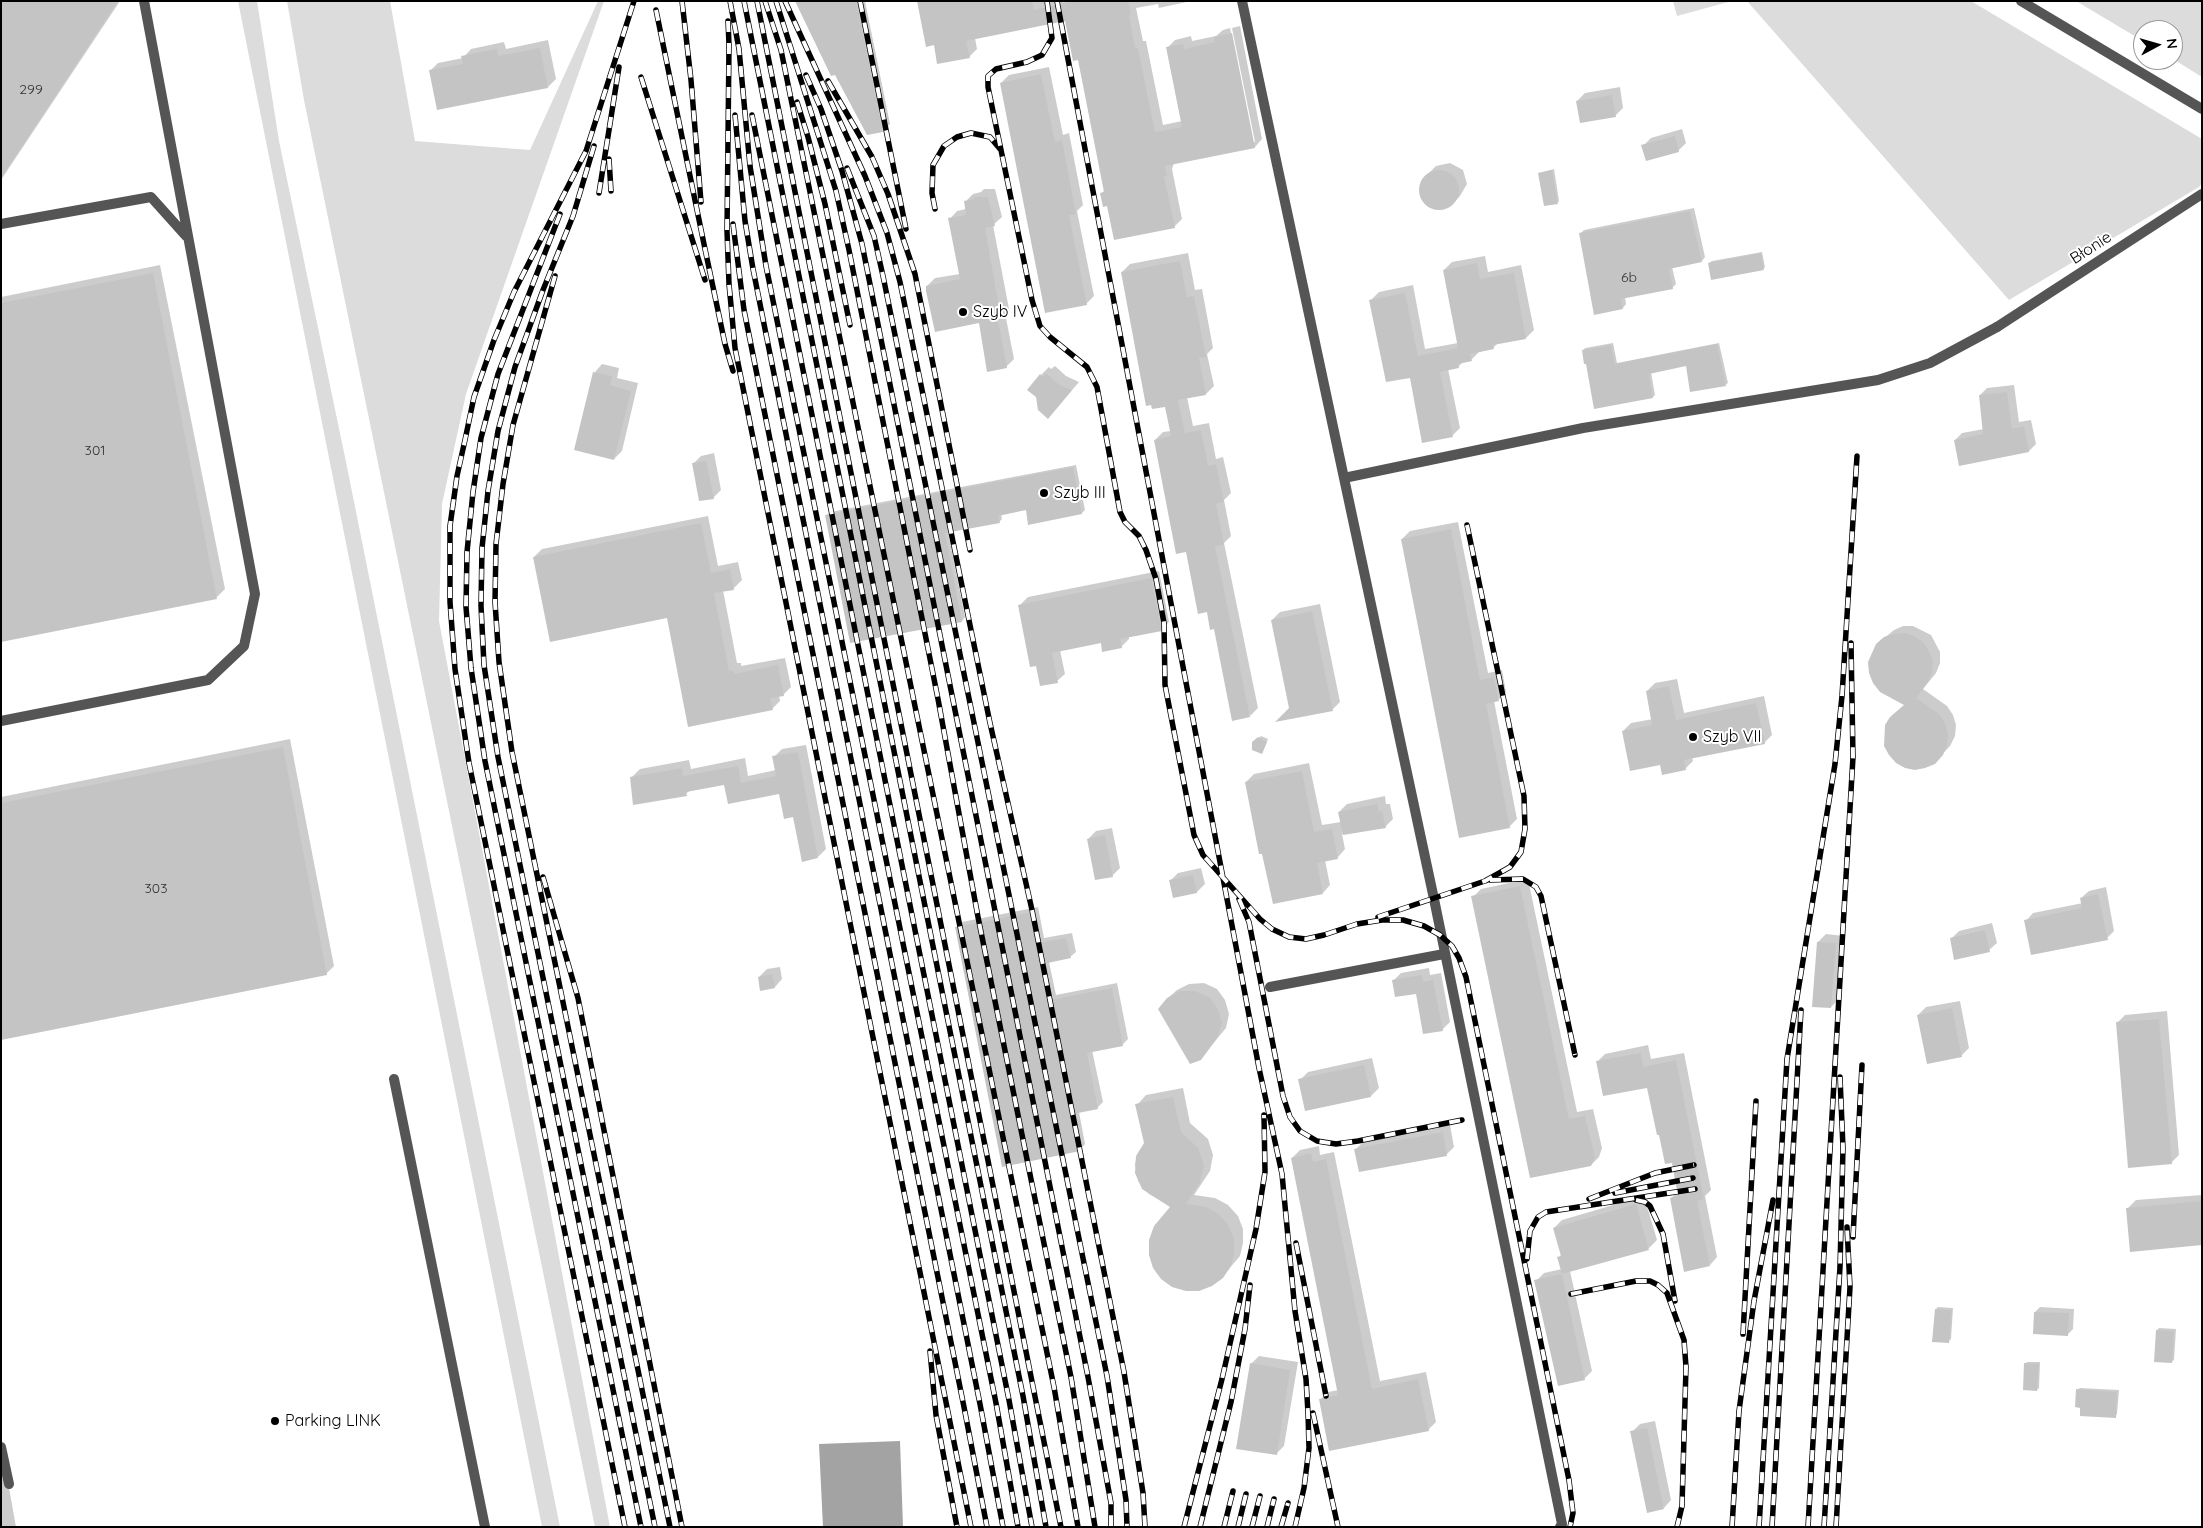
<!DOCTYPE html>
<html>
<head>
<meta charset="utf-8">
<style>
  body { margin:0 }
  #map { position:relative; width:2203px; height:1528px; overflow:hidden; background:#fff; font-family:Quicksand,sans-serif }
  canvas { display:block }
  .frame { position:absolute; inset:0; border:2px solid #000; pointer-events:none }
  .north { position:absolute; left:2133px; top:20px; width:50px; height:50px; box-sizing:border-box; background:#fff; border:1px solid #999; border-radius:50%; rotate:84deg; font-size:14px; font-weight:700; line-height:20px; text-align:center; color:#000 }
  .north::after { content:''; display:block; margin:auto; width:18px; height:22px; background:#000; clip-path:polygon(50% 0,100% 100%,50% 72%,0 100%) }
</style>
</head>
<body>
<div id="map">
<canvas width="2203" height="1528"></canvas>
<div class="frame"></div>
<div class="north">N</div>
</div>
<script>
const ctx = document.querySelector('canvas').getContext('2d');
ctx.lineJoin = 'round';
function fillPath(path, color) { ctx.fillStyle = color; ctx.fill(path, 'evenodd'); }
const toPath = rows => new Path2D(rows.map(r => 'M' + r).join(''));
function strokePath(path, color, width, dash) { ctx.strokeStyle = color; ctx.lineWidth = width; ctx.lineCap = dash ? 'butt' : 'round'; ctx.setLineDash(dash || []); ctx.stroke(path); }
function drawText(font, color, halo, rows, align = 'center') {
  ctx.font = font + ' Quicksand,sans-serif'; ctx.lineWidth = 4; ctx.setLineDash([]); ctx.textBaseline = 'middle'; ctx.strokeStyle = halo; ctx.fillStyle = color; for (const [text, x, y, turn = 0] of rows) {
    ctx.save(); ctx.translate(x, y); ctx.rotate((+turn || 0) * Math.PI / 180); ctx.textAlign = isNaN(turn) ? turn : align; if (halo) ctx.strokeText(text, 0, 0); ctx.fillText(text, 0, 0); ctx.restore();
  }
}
fillPath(toPath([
  [238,1,257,1,279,141,346,462,560,1527,542,1527],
  [287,1,390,1,415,141,530,150,598,1,604,1,466,394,442,504,439,621,610,1527,595,1527,304,100],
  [1673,1,1732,1,1677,16],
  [1747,1,1971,1,2202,139,2202,183,2199,187,2009,300],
  [2076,1,2202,1,2202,77,2173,59,2173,30,2143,30,2143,41]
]), '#dcdcdc');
fillPath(toPath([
  [900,1441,903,1527,823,1527,819,1444]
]), '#a3a3a3');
fillPath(toPath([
  [1,1,120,1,1,180],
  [796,1,865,1,890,124,883,131],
  [918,1,1191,1,1159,8,1158,4,1136,8,1143,41,1146,41,1163,125,1182,121,1167,48,1175,40,1191,36,1192,41,1216,36,1223,30,1230,28,1253,142,1255,142,1232,28,1240,26,1262,139,1255,147,1174,163,1172,169,1182,219,1174,227,1107,204,1102,193,1105,190,1079,58,1066,20,975,38,977,49,969,57,935,44],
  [548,40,556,79,548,87,430,71,438,63,463,58,471,49,504,42,506,49],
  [1049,67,1063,135,1069,133,1083,205,1077,211,1094,296,1086,304,1001,83,1009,75],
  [1620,87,1623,108,1615,116,1577,101,1585,93],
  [1682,129,1686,143,1678,151,1643,146,1651,138],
  [1450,163,1463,170,1467,184,1460,196,1452,205,1436,209,1424,202,1420,187,1428,174,1436,166],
  [1554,169,1559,201,1557,203,1539,173],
  [984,189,995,189,1002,217,993,225,1009,309,1005,313,1014,359,1006,367,980,322,927,286,935,278,960,274,950,219,957,211,966,209,965,202,973,194,981,192],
  [1694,208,1705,257,1702,261,1672,267,1676,284,1672,288,1625,297,1626,304,1623,308,1580,234,1584,230],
  [1762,252,1765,267,1763,269,1709,263,1712,261],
  [1188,253,1195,290,1202,289,1213,348,1207,354,1214,386,1206,394,1187,397,1193,426,1209,423,1216,459,1223,457,1231,493,1224,500,1231,536,1224,543,1258,708,1250,716,1187,551,1155,440,1163,432,1171,431,1166,405,1122,272,1130,264],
  [1485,256,1488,272,1521,265,1534,330,1526,338,1498,343,1493,348,1479,352,1471,360,1464,361,1458,367,1448,369,1460,428,1452,436,1411,376,1371,300,1379,292,1413,285,1425,349,1458,343,1444,270,1452,262],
  [160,265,225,589,217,597,1,640,1,297],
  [1613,343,1617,363,1719,343,1728,383,1725,385,1687,364,1651,372,1655,395,1653,397,1587,362,1583,351,1585,348],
  [602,364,619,368,617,378,638,383,622,451,614,459,595,372],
  [1055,366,1066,376,1079,382,1056,409,1041,375,1049,367,1051,369],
  [2014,385,2019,422,2031,420,2036,444,2029,451,1955,440,1962,433,1984,429,1980,395,1987,388],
  [714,453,721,490,713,498,693,464,701,456],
  [1076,465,1085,510,1082,513,1026,509,1001,514,1002,519,999,522,948,532,965,617,962,621,827,515,830,512],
  [708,516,718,566,738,562,742,580,734,588,723,590,737,663,741,663,741,666,785,658,791,687,783,695,779,695,780,701,772,709,689,725,668,617,534,557,542,549],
  [1458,522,1488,673,1502,670,1506,692,1498,700,1494,701,1517,819,1509,827,1402,539,1410,531],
  [1159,571,1169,622,1161,630,1129,637,1129,639,1121,647,1102,642,1060,650,1065,674,1057,681,1037,665,1020,605,1028,597],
  [1320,604,1340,702,1332,710,1290,708,1272,620,1280,612],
  [1903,626,1913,626,1931,635,1940,652,1940,663,1936,673,1923,689,1947,706,1953,715,1956,725,1955,736,1950,746,1934,763,1877,644,1894,630],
  [1677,679,1684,713,1764,696,1772,735,1764,743,1692,757,1693,761,1685,769,1661,763,1623,731,1631,723,1653,719,1647,691,1655,683],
  [1261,736,1268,739,1262,753,1254,742],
  [290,739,334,966,326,974,1,1039,1,797],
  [806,745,826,849,818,857,780,792,725,784,690,790,686,794,632,777,640,769,689,760,691,769,745,758,748,776,776,770,774,757,782,749],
  [1309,763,1322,825,1341,822,1339,812,1347,804,1385,796,1386,804,1390,804,1393,819,1385,827,1342,834,1345,849,1338,857,1325,860,1330,885,1323,893,1246,782,1254,774],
  [1112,828,1120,868,1112,876,1088,839,1096,831],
  [1201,868,1205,884,1197,892,1174,897,1170,881,1178,873],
  [1528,879,1577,1112,1593,1109,1602,1148,1599,1157,1591,1165,1531,1177,1473,897,1481,889],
  [2106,887,2114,931,2107,938,2026,921,2033,913,2083,903,2081,898,2089,891],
  [1038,907,1044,938,1072,933,1076,952,1070,957,1049,962,1056,995,1117,983,1128,1039,1122,1045,1092,1050,1103,1102,1097,1108,1079,1112,1085,1144,1080,1150,956,928,962,922],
  [1992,923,1997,943,1989,950,1951,939,1959,931],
  [1826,934,1844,936,1839,999,1831,1007,1818,942],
  [780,967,782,979,775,987,759,977,767,969],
  [1429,968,1430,975,1441,973,1450,1022,1442,1030,1417,993,1393,981,1401,973],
  [1204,983,1217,989,1225,1000,1229,1014,1226,1028,1200,1059,1168,998,1177,990,1189,984],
  [1960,1001,1969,1048,1961,1056,1918,1015,1926,1007],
  [2167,1011,2179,1155,2171,1163,2117,1023,2125,1015],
  [1648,1045,1651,1059,1684,1053,1711,1190,1705,1196,1717,1257,1710,1265,1671,1198,1678,1191,1673,1161,1648,1086,1597,1062,1605,1054],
  [1372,1058,1379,1088,1371,1096,1300,1080,1308,1072],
  [1183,1088,1190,1123,1208,1139,1213,1155,1210,1171,1194,1195,1215,1198,1228,1205,1238,1216,1243,1229,1243,1243,1240,1256,1222,1277,1172,1207,1149,1194,1138,1181,1135,1164,1137,1156,1145,1143,1137,1105,1146,1095],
  [1450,1125,1454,1147,1446,1155,1356,1149,1364,1141],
  [1319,1146,1320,1155,1334,1152,1380,1381,1426,1372,1436,1422,1428,1430,1320,1400,1328,1392,1339,1390,1292,1158,1300,1150],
  [2202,1195,2202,1244,2128,1208,2136,1200],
  [1644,1196,1657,1240,1649,1248,1570,1271,1592,1371,1584,1379,1536,1281,1544,1273,1562,1269,1558,1258,1562,1254,1554,1228,1562,1220],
  [1938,1307,1953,1308,1951,1339,1949,1341,1936,1309],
  [2040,1307,2074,1309,2073,1329,2068,1334,2035,1312],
  [2159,1328,2176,1329,2174,1360,2171,1362,2157,1330],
  [1259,1356,1298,1362,1284,1446,1276,1454,1251,1364],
  [2027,1362,2040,1362,2039,1388,2037,1390,2025,1364],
  [2080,1388,2119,1390,2117,1414,2115,1417,2077,1390],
  [1655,1421,1671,1500,1664,1508,1632,1432,1640,1424],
  [6,1471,16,1527,1,1527,1,1472]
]), '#0003');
fillPath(toPath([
  [1,1,118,1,1,178],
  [795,1,856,1,883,132,867,135,835,75,831,76],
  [917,1,1032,1,1034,10,1066,3,1066,1,1129,1,1131,15,1129,15,1135,48,1138,48,1155,132,1182,127,1166,47,1183,44,1184,49,1215,42,1214,37,1232,33,1255,148,1165,166,1167,176,1164,176,1175,228,1114,240,1107,206,1103,207,1100,193,1104,192,1078,60,1073,61,1065,21,966,41,970,58,937,64,934,45,926,47],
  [540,48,548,88,437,110,429,70,463,64,461,56,497,49,498,56],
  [1041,74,1055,142,1062,140,1076,214,1069,215,1087,305,1045,313,1000,83],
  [1612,95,1616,117,1580,123,1576,101],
  [1675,136,1679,152,1646,161,1641,145],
  [1552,170,1558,204,1544,206,1538,173],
  '1419 190a20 20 0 1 1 40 0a20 20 0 1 1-40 0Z',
  [974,197,988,197,995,226,985,228,1001,318,996,319,999,325,1007,368,987,372,979,323,935,332,926,291,926,286,960,279,948,218,966,215,964,201,975,199],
  [1690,211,1702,262,1669,269,1673,289,1621,299,1623,309,1594,315,1579,233],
  [1761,253,1764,270,1711,280,1708,263],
  [1180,261,1187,297,1194,296,1206,357,1199,358,1206,395,1178,400,1185,433,1201,430,1208,466,1216,464,1224,502,1216,504,1224,545,1215,546,1250,717,1232,721,1214,629,1210,630,1207,612,1198,614,1186,552,1176,554,1154,440,1171,436,1165,407,1152,409,1151,405,1146,406,1121,272],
  [1477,263,1480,279,1514,273,1526,339,1493,345,1494,349,1470,354,1472,361,1458,364,1459,368,1440,372,1453,437,1422,443,1410,378,1386,382,1369,300,1405,293,1418,356,1458,348,1443,270],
  [153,273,217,599,1,642,1,303],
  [1717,344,1726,386,1690,392,1686,366,1649,374,1653,398,1594,409,1586,364,1584,364,1582,350,1611,345,1615,364],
  [593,372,612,376,610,385,631,391,614,460,574,450],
  [1046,373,1058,384,1072,390,1048,419,1038,410,1036,397,1027,390,1040,374,1043,377],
  [2007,392,2012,429,2024,426,2029,452,1959,466,1954,440,1983,434,1979,395],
  [706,461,714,499,699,501,692,463],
  [1073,467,1082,514,1028,525,1026,510,998,516,1000,523,945,533,962,622,850,643,825,515],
  [701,523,711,573,730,569,734,590,714,593,729,671,733,670,734,674,778,665,784,696,770,698,773,710,688,727,667,618,550,642,533,557],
  [1451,529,1480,680,1494,677,1499,701,1486,704,1510,828,1459,838,1401,539],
  [1151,578,1162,631,1120,639,1122,648,1102,652,1101,643,1052,653,1058,683,1040,686,1036,666,1030,667,1018,605],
  [1312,611,1333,711,1275,722,1289,708,1271,620],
  [1905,633,1914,636,1923,642,1929,651,1933,661,1932,672,1928,682,1916,698,1939,714,1945,723,1948,734,1947,745,1943,755,1935,764,1925,768,1915,770,1905,768,1896,763,1889,755,1884,746,1885,725,1890,717,1904,705,1880,692,1873,683,1869,673,1868,662,1876,644,1884,637,1894,634],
  [1669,686,1676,720,1756,703,1765,744,1684,760,1686,770,1662,775,1660,765,1630,771,1622,731,1652,725,1646,691],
  [1258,737,1267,742,1262,754,1252,750,1252,742],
  [283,747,327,975,1,1040,1,803],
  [798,752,818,858,802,862,793,817,784,819,779,794,728,804,724,785,686,792,687,796,633,805,630,777,682,768,683,776,738,766,741,783,776,776,772,756],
  [1302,771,1314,832,1332,829,1338,859,1317,863,1323,894,1273,904,1262,854,1259,854,1245,782],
  [1377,804,1379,812,1382,811,1386,828,1343,835,1338,812],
  [1105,835,1113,877,1095,880,1087,839],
  [1193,875,1197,893,1173,898,1169,880],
  [1520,886,1569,1119,1585,1116,1595,1157,1591,1166,1530,1178,1471,896],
  [2098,894,2108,940,2031,955,2024,920,2082,908,2080,898],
  [1033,912,1039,943,1066,938,1071,958,1043,964,1050,1000,1112,988,1123,1046,1087,1053,1098,1109,1073,1114,1080,1151,1002,1167,955,927],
  [1985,930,1990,952,1954,960,1950,938],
  [1817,942,1836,943,1831,1008,1812,1007],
  [772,974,775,988,760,991,758,977],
  [1422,975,1423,982,1433,980,1443,1031,1423,1034,1416,994,1395,997,1392,980],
  [1180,991,1195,991,1209,997,1218,1009,1222,1023,1218,1037,1201,1060,1190,1064,1158,1009,1167,998],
  [1952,1008,1962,1057,1927,1064,1917,1015],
  [2159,1019,2172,1164,2128,1168,2116,1022],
  [1641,1053,1643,1067,1676,1060,1704,1199,1697,1201,1710,1266,1684,1272,1670,1198,1678,1196,1672,1163,1665,1164,1659,1135,1657,1135,1647,1088,1603,1096,1596,1061],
  [1364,1065,1371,1097,1305,1111,1298,1079],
  [1173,1097,1181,1132,1198,1148,1204,1165,1200,1182,1186,1204,1206,1207,1219,1214,1228,1225,1234,1239,1234,1253,1231,1266,1223,1278,1212,1286,1199,1291,1186,1291,1172,1287,1161,1279,1153,1268,1149,1255,1149,1240,1154,1226,1170,1207,1142,1189,1135,1173,1136,1156,1144,1143,1135,1104],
  [1443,1132,1447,1156,1359,1172,1354,1149],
  [1311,1153,1313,1162,1326,1159,1372,1389,1418,1379,1429,1431,1329,1451,1319,1399,1338,1395,1291,1158],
  [2202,1201,2202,1245,2130,1252,2126,1208],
  [1636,1204,1649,1250,1562,1274,1557,1257,1561,1256,1553,1228],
  [1562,1274,1585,1380,1558,1386,1534,1280],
  [1935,1309,1952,1310,1949,1343,1932,1342],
  [2034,1312,2069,1313,2068,1336,2033,1334],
  [2156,1330,2174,1331,2172,1363,2154,1362],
  [1250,1363,1290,1370,1277,1455,1236,1449],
  [2024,1363,2039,1364,2037,1391,2023,1390],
  [2076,1389,2117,1392,2116,1418,2080,1416,2080,1408,2075,1407],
  [1647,1428,1664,1509,1647,1513,1630,1431]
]), '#c4c4c4');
strokePath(toPath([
  [1242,1,1434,899,1562,1524,1560,1527],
  [1,224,151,197,186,236],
  [1344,478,1583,428,1878,380,1930,363,1997,327],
  [1,721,208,680,244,646,255,594,144,1],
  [1270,987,1444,954],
  [394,1079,485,1527],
  [1,1447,9,1484]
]), '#555', 10);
strokePath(toPath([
  [1997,327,2202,194]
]), '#555', 10);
strokePath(toPath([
  [2021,1,2202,109]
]), '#555', 10);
const rail = toPath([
  [682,1,691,80,701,202],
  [730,1,739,49,750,166,766,266,996,1403,1018,1527],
  [744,1,1023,1396,1046,1527],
  [757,1,1061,1527],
  [765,1,781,50,1054,1387,1078,1527],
  [776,1,836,191,849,250,938,699,978,917,1071,1377,1095,1527],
  [785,1,865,176,887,233,900,282,990,723,1032,910,1124,1372,1143,1493,1145,1527],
  [860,1,906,229],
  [1047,1,1052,38,1042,55,1027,62,996,69,988,76,988,87,1032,300,1040,326,1050,337,1087,367,1097,387,1120,512,1125,522,1139,536,1146,550,1156,579,1164,623,1165,685,1194,835,1203,855,1260,919,1272,929,1289,937,1306,939,1324,935,1357,924,1382,920,1403,920,1424,926,1440,935,1452,946,1459,958,1466,977,1569,1480,1573,1513,1570,1527],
  [1057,1,1259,1068,1282,1174,1295,1311,1306,1379,1308,1413,1309,1448,1304,1488,1295,1527],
  [656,10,705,249,725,344,733,371],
  [728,21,729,45,727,231,729,284,735,348,971,1527],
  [806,75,821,109,842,171,862,244,1088,1377,1111,1503,1111,1527],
  [641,77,705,280],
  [828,81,872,157,888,194,915,274,970,550],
  [797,102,808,137,825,204,850,325],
  [735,115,745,221,753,269,980,1404,1003,1527],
  [752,115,1009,1400,1032,1527],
  [594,146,573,216,543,290,515,367,498,431,488,491,482,548,481,606,484,665,498,757,655,1527],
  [609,159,611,191],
  [847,168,874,236,883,276,1107,1376,1126,1500,1127,1527],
  [599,193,619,67],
  [935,209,932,193,933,165,944,146,957,137,971,133,990,137,1000,149],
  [560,214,498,374,481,438,473,492,467,552,466,607,471,668,485,761,641,1527],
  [733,224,744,310,964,1407,987,1527],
  [555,276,513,425,503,484,496,544,495,602,499,662,512,752,670,1527],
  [543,877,578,998,682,1527],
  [1490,880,1523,879,1536,887,1541,896,1575,1055],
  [1239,899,1249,922,1283,1096,1290,1117,1300,1131,1317,1141,1336,1144,1358,1141,1462,1120],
  [1378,917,1485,881,1510,867,1521,852,1525,829,1524,796,1467,525],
  [1615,1193,1693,1178],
  [1589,1199,1655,1173,1694,1165],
  [1636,1200,1645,1202,1650,1206,1663,1234,1675,1301],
  [1853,1237,1862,1065],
  [1296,1243,1326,1396],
  [1527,1259,1530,1231,1538,1217,1546,1212,1695,1189],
  [1571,1294,1636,1281,1650,1281,1658,1285,1667,1293,1684,1340,1686,1367,1682,1506,1677,1527],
  [1743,1334,1756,1101],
  [930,1351,936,1415,957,1527],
  [1313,1413,1338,1527],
  [625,1527,469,763,455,669,450,602,450,526,457,476,465,440,474,397,494,340,514,292,586,151,634,1],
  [1184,1527,1222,1379,1256,1229,1265,1172,1264,1115],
  [1200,1527,1231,1402,1245,1329,1250,1285],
  [1224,1527,1233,1491],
  [1238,1527,1246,1494],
  [1252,1527,1260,1496],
  [1267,1527,1274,1499],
  [1281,1527,1288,1503],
  [1732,1527,1739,1411,1754,1301,1773,1200],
  [1759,1527,1787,1059,1835,764,1842,696,1857,456],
  [1772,1527,1801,1010],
  [1808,1527,1853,757,1851,643],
  [1824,1527,1840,1267,1843,1148,1840,1077],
  [1836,1527,1850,1287,1847,1227]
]);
strokePath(rail, '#000', 5.5);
strokePath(rail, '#fff', 4, [11]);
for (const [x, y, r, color] of [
  [963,312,5,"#000"],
  [1044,493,5,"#000"],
  [1693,737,5,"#000"],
  [275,1421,5,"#000"]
]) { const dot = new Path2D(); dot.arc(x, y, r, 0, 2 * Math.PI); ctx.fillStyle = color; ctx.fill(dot); strokePath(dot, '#fff', 2); }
drawText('14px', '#313131', null, [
  ["299",31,90],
  ["6b",1629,278],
  ["301",95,451],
  ["303",156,889]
]);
drawText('16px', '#000', '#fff', [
  ["Błonie",2091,248,-33]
]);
drawText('16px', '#000', '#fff', [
  ["Szyb IV",973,312],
  ["Szyb III",1054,493],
  ["Szyb VII",1703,737],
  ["Parking LINK",285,1421]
], 'left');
</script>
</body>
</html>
